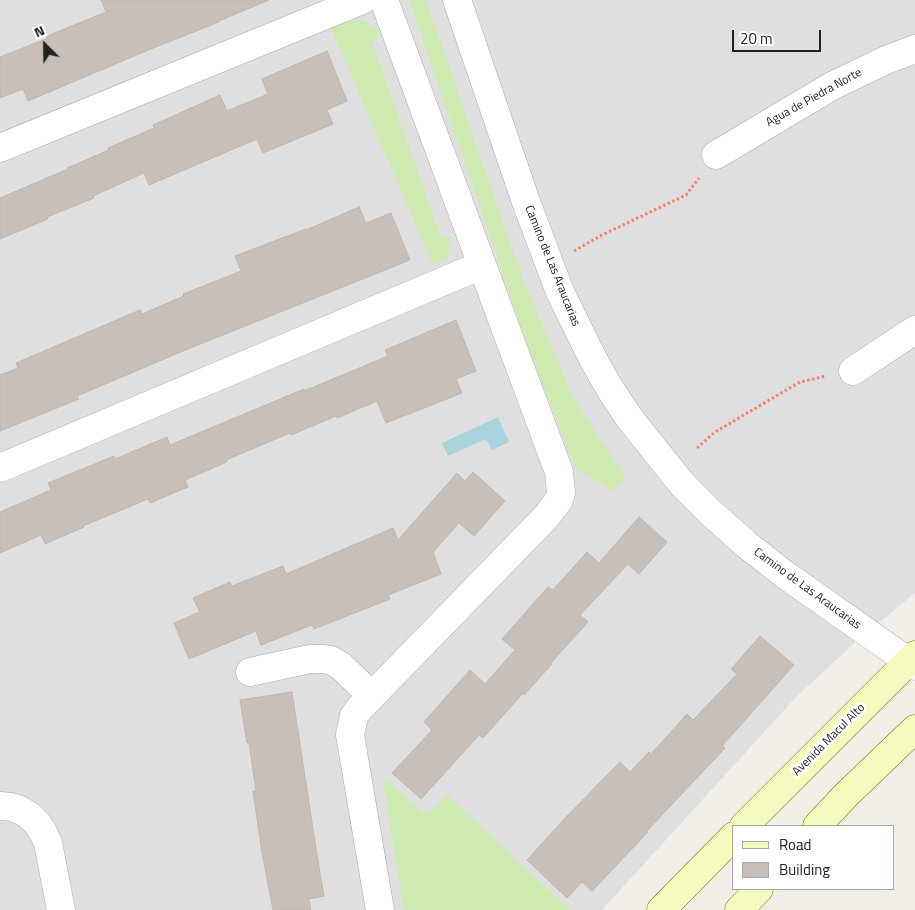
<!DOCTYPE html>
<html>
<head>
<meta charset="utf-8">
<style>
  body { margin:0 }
  #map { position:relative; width:915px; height:910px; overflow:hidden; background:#f2efe9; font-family:"Titillium Web",sans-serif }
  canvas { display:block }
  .legend { position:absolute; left:732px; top:825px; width:162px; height:65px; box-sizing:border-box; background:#fff; border:1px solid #a7a7a7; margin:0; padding:6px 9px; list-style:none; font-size:15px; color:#222 }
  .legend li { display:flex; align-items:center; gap:10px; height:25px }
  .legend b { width:25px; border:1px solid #a7a7a7 }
  .north { position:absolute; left:20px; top:20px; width:50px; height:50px; -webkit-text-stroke:4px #fff; paint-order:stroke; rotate:337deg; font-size:14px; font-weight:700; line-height:20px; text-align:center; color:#222 }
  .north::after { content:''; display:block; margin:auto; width:18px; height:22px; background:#222; clip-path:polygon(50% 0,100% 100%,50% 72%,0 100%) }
  .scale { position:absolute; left:732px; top:30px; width:89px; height:22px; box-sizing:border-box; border:2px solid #222; border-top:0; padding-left:6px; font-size:15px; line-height:18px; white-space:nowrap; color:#222; -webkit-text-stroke:4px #fff; paint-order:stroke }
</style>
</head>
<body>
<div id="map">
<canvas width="915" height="910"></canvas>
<ul class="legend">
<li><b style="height:6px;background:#f7fabf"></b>Road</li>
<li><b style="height:14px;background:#c7bfb8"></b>Building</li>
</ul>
<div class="north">N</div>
<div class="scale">20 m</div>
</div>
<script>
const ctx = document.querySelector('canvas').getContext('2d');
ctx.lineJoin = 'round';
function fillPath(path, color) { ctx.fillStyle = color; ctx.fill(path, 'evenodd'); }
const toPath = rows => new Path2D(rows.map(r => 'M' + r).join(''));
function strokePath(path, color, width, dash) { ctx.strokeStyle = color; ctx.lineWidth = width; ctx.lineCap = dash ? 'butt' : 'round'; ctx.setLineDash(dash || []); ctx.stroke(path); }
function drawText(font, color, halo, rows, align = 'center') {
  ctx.font = font + ' "Titillium Web",sans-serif'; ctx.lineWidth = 5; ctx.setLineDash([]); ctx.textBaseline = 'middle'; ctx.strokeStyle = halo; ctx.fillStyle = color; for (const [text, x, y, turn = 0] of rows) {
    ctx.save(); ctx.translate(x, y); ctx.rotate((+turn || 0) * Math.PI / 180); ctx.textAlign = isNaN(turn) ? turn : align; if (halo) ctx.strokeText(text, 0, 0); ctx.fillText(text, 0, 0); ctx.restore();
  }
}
fillPath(toPath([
  [0,0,915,0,915,593,859,639,797,696,602,910,0,910]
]), '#e0dfdf');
fillPath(toPath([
  [409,0,426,0,522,277,573,397,625,477,614,491,576,469,527,344],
  [360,19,384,33,372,42,441,238,452,236,447,259,433,265,330,26],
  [383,778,426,815,447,795,570,910,406,910,403,907]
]), '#cdebb0');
fillPath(toPath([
  [498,417,509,442,492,450,486,439,448,456,442,443]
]), '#aad3df');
const building = toPath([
  [101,0,269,0,219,21,219,22,146,51,28,101,23,89,0,98,0,57,48,38,47,36,106,12,101,0],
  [327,51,347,101,327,110,333,124,263,153,257,139,149,185,144,173,93,196,94,198,47,217,48,219,0,239,0,198,68,169,67,168,109,150,108,148,154,128,153,125,220,95,227,111,268,94,262,79,327,51],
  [359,207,366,223,391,213,410,260,183,351,77,396,79,399,0,431,0,375,18,368,16,363,140,310,142,314,184,296,183,294,241,271,235,256,306,229,306,230,359,207],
  [456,320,476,371,456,379,462,393,386,423,377,401,337,418,336,416,291,435,290,433,226,460,227,462,185,480,188,487,150,503,148,499,83,526,84,527,45,544,41,535,0,553,0,512,51,490,48,483,114,456,115,459,167,437,170,445,304,389,304,391,388,356,385,350,456,320],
  [473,472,505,501,474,536,459,523,433,552,441,574,388,595,390,599,314,629,312,625,261,645,256,631,189,659,174,623,200,612,193,598,230,582,232,586,283,566,286,574,393,528,398,540,457,473,465,481,473,472],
  [639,517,667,542,639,574,628,564,580,615,588,622,551,663,552,664,524,695,523,693,483,738,479,735,421,799,392,773,432,730,424,722,470,670,485,684,515,650,502,639,548,587,553,590,587,552,599,563,639,517],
  [760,636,794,665,722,746,725,748,647,831,648,832,592,891,582,882,567,898,527,860,568,815,620,762,630,772,649,752,651,754,687,714,693,720,737,674,731,669,760,636],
  [292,692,317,855,324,896,309,899,311,910,273,910,262,853,253,791,256,791,249,743,247,743,240,700,292,692]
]);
fillPath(building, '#c7bfb8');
strokePath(building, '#c4b6ab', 1);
const street = toPath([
  [457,0,525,199,560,292,592,357,610,389,630,419,682,484,710,512,747,545,784,574,915,666],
  [0,148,362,0],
  [716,155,832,86,886,60,915,49],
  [853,371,915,330],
  [0,468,482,265],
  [250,672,310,659,322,659,331,660,341,666,372,696],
  [0,806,11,807,20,810,30,816,37,823,43,832,48,843,61,910],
  [380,910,350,735,354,716,360,708,546,517,559,500,561,492,559,472,482,265,384,0]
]);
const secondary = toPath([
  [744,826,915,655],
  [817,826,846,795,915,729],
  [661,910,734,836],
  [739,910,759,889]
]);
strokePath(street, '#a9a9a9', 29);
strokePath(secondary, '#707d05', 29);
strokePath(toPath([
  [574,251,602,235,686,195,699,178],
  [697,448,715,432,800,382,826,376]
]), '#fa8072', 3, [2.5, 2.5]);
strokePath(street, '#fff', 28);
strokePath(secondary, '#f7fabf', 28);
drawText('12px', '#222', '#fff', [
  ["Agua de Piedra Norte",814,98,-29],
  ["Camino de Las Araucarias",552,266,68],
  ["Camino de Las Araucarias",807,589,36],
  ["Avenida Macul Alto",829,740,-45]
]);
</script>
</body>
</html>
